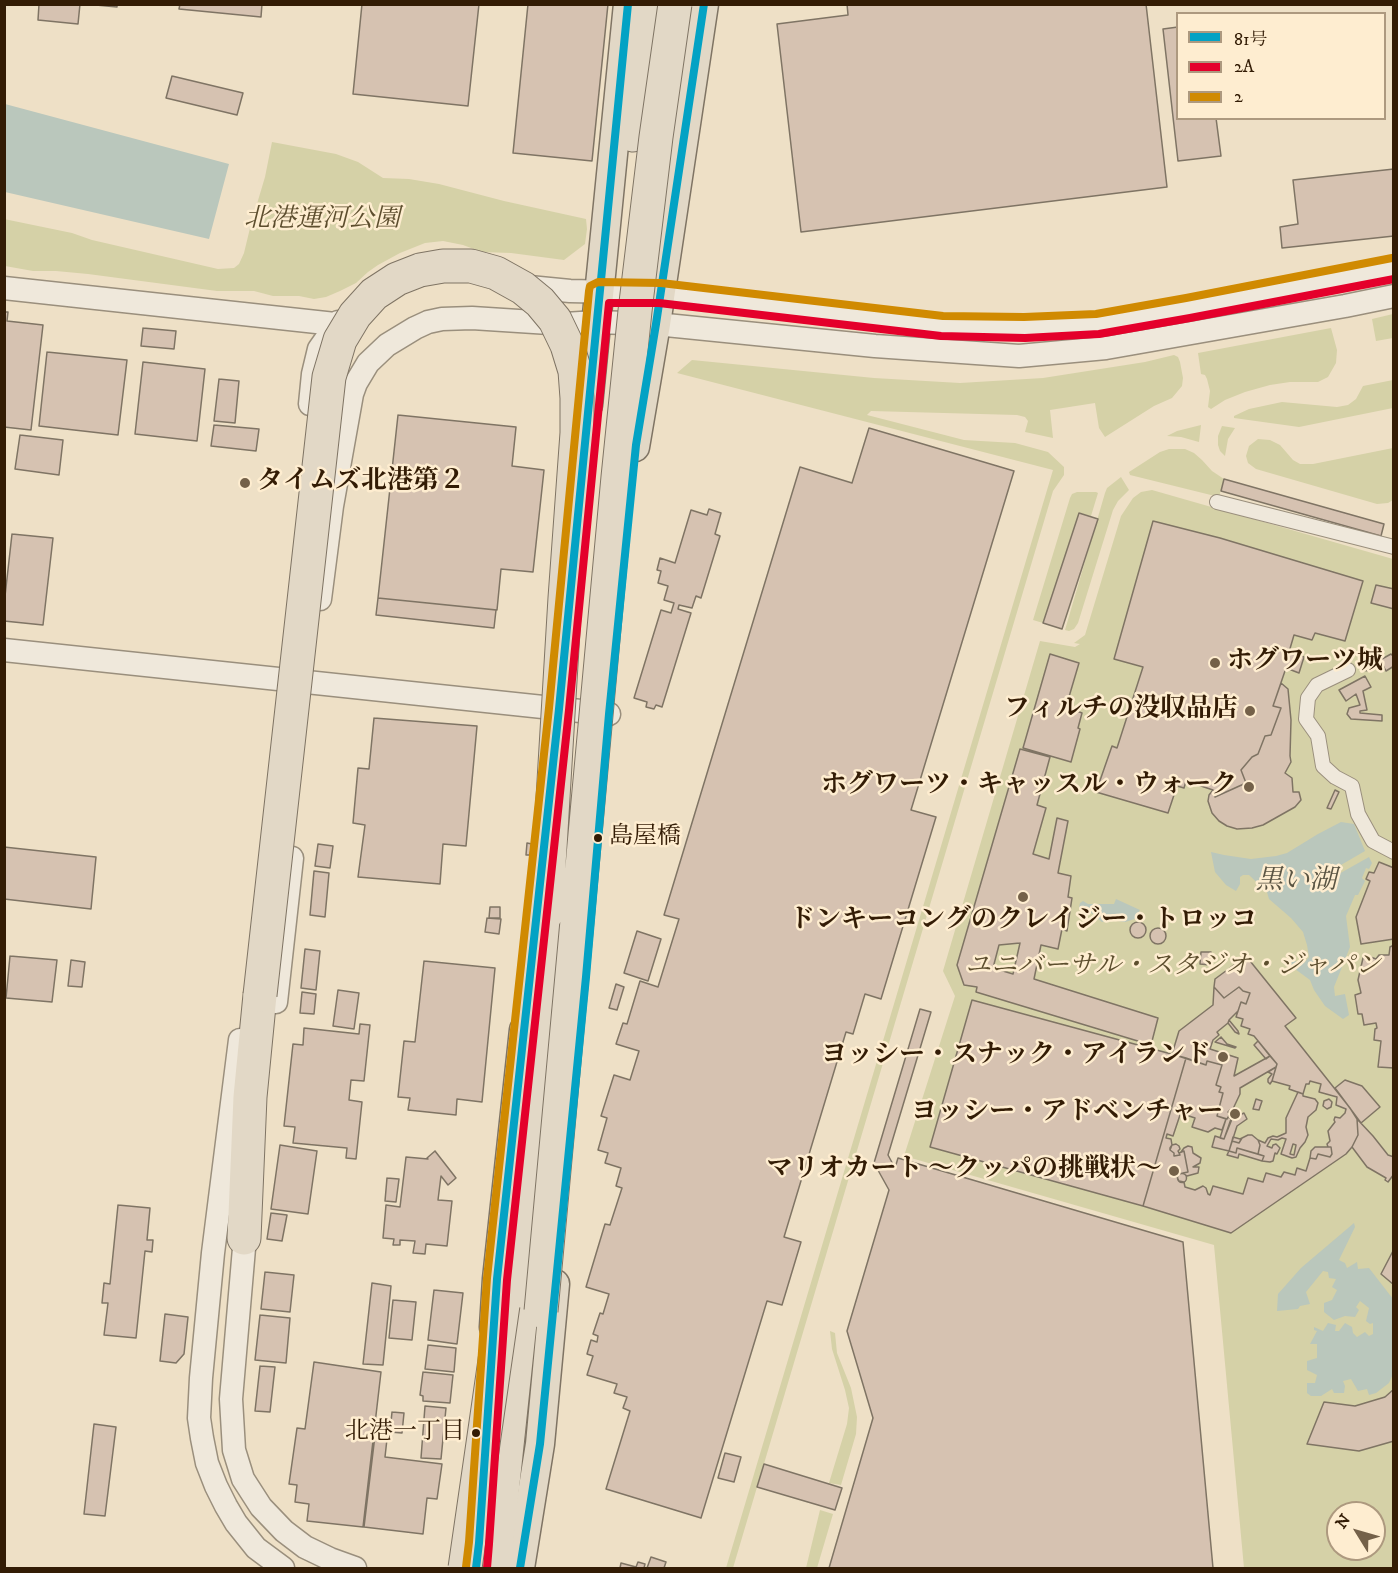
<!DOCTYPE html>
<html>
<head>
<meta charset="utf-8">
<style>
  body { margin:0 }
  #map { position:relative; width:1398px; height:1573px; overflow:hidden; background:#eee0c6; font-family:"IM FELL DW Pica","Noto Serif JP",serif }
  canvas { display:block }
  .frame { position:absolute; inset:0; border:6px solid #331c05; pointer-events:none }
  .legend { position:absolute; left:1176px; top:12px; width:210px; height:108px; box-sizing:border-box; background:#feedd0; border:2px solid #ad997f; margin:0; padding:8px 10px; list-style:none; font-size:18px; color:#331c05 }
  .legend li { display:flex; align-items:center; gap:12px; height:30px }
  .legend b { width:30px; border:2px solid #ad997f }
  .north { position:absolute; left:1326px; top:1501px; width:60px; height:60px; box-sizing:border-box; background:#feedd0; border:2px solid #ad997f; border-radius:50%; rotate:307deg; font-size:16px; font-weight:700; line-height:24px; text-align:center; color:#331c05 }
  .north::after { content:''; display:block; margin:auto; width:21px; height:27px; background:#746149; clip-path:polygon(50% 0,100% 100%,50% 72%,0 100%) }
</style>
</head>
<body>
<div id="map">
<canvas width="1398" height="1573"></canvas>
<div class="frame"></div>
<ul class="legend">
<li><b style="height:8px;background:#03a2c4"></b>81号</li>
<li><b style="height:8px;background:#e4002b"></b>2A</li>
<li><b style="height:8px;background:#d08a01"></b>2</li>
</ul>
<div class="north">N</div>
</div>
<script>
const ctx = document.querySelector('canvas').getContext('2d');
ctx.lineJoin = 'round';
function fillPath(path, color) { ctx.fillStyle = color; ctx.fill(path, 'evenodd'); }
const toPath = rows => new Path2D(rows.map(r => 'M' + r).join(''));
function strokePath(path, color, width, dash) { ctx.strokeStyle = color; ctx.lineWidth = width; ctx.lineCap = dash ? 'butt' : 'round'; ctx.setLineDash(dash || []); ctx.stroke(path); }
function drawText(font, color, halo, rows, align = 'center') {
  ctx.font = font + ' "IM FELL DW Pica","Noto Serif JP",serif'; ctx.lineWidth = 5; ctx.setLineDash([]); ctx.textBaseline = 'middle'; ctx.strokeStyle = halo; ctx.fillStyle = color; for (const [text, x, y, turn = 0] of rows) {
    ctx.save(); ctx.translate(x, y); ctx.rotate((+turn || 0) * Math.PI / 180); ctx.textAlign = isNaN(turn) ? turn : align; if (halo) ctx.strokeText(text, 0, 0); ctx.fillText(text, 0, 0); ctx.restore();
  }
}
fillPath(toPath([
  [272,142,336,154,358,162,383,178,409,179,439,184,504,201,586,219,587,229,585,244,564,260,511,253,482,252,463,245,443,241,425,243,400,253,378,265,368,272,356,283,340,291,326,297,314,299,299,296,273,296,254,291,217,291,88,274,56,271,33,271,5,266,4,219,72,233,92,240,218,269,234,268,239,264,244,253,251,224,265,177],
  [1393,314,1393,338,1376,341,1372,319],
  [1331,328,1337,350,1336,363,1328,377,1318,382,1290,382,1270,385,1245,392,1225,400,1211,409,1208,407,1210,391,1207,379,1205,375,1201,374,1198,353],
  [1174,355,1178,357,1180,362,1183,378,1182,386,1172,398,1154,406,1105,437,1099,428,1095,403,1050,410,1053,438,1025,432,1028,421,1025,417,1017,415,871,411,867,415,964,440,1015,443,1048,452,1064,467,1064,475,1053,491,733,1568,726,1568,1053,470,677,373,692,360,874,378,960,383,1043,378,1145,362],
  [1393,380,1393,408,1299,427,1234,418,1234,416,1249,409,1282,402,1337,407,1348,405,1356,399,1363,386],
  [1201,425,1199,442,1181,437,1167,436,1177,431],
  [1222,426,1235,428,1228,439,1225,456,1220,451,1218,445,1218,436],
  [1258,439,1270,440,1280,445,1293,460,1300,464,1313,464,1393,448,1393,500,1388,503,1377,504,1256,469,1248,463,1246,456,1249,446],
  [1169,449,1185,449,1194,453,1202,460,1212,471,1224,479,1219,497,1130,475,1129,472,1160,452],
  [1121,477,1129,490,1118,501,1113,510,1078,623,1074,629,1069,631,1065,630,1105,493,1107,488],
  [1152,490,1393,559,1393,1568,1244,1568,1214,1245,904,1156,955,996,943,971,1040,641,1075,647,1080,644,1074,643,1085,635,1121,516,1133,498,1141,492],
  [1338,1513,1374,1513,1374,1549,1338,1549],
  [1077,492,1096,492,1098,493,1091,516,1079,513,1043,623,1033,620,1070,498,1072,494],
  [830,1331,835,1333,837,1353,851,1388,857,1417,856,1434,841,1485,829,1483,847,1424,849,1408,845,1390,832,1349],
  [820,1510,833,1514,817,1568,806,1568]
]), '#d5d1a7');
fillPath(toPath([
  [5,104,229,164,209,239,5,192],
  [1341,822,1354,824,1365,851,1334,869,1332,867,1324,872,1329,882,1337,877,1337,875,1369,857,1372,863,1369,869,1366,868,1362,878,1365,881,1358,895,1355,895,1346,916,1350,947,1334,987,1335,996,1345,994,1349,1015,1343,1019,1325,1006,1314,990,1310,980,1291,966,1288,958,1299,963,1304,963,1309,957,1307,945,1303,932,1291,918,1269,899,1267,892,1249,875,1243,875,1240,877,1240,884,1236,891,1226,885,1215,872,1211,852,1224,855,1251,859,1276,856,1287,853,1318,834],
  [1116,899,1140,910,1135,919,1125,922,1111,920,1102,922,1090,912,1083,912,1079,908,1080,903,1083,901,1088,904,1114,904],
  [1354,1223,1355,1227,1339,1260,1345,1263,1347,1268,1357,1262,1358,1269,1369,1268,1393,1299,1393,1374,1389,1383,1376,1393,1369,1395,1367,1389,1358,1391,1351,1379,1343,1381,1345,1386,1344,1393,1334,1393,1332,1389,1321,1396,1311,1396,1307,1393,1307,1383,1315,1383,1317,1375,1307,1370,1307,1361,1317,1358,1317,1344,1310,1344,1317,1331,1314,1330,1314,1327,1323,1331,1328,1323,1336,1325,1335,1331,1339,1331,1345,1323,1352,1327,1353,1333,1357,1337,1365,1332,1369,1336,1373,1334,1373,1323,1370,1324,1366,1321,1369,1308,1360,1301,1356,1307,1359,1310,1355,1317,1345,1316,1334,1320,1324,1312,1324,1303,1332,1300,1337,1290,1332,1287,1336,1279,1329,1278,1328,1272,1323,1271,1306,1292,1310,1304,1300,1306,1298,1309,1277,1311,1278,1294,1301,1268]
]), '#bac7bc');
const building = toPath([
  [39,4,80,4,78,24,38,20,39,4],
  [85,4,117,4,117,7,85,4],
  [180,4,262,4,261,17,179,9,180,4],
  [362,4,479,4,468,106,353,94,362,4],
  [528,4,608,4,592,161,513,153,528,4],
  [847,4,1146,4,1167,187,801,232,777,24,848,15,847,4],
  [1178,27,1178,118,1216,118,1221,156,1178,161,1163,29,1178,27],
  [172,76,243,93,237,115,166,98,172,76],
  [1394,169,1394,236,1282,248,1280,227,1298,224,1293,180,1394,169],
  [4,312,8,312,7,321,43,325,31,430,4,427,4,312],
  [143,328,176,331,174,349,141,346,143,328],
  [47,352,127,360,118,435,39,426,47,352],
  [143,362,205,369,197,441,135,434,143,362],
  [219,379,239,381,235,423,214,421,219,379],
  [398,415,516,427,512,466,544,470,533,572,501,569,497,610,378,598,398,415],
  [214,425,259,429,256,451,211,446,214,425],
  [869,428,1014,471,911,810,936,817,881,999,865,994,853,1034,846,1032,784,1237,801,1242,782,1305,767,1301,701,1518,606,1489,630,1411,623,1408,627,1397,614,1393,617,1384,587,1375,593,1356,587,1354,591,1340,597,1342,598,1336,593,1334,600,1313,603,1314,609,1294,586,1287,605,1224,610,1225,622,1188,616,1186,621,1168,605,1163,608,1153,598,1150,607,1118,601,1116,614,1075,630,1080,639,1051,616,1044,623,1023,627,1024,640,981,658,987,679,919,664,915,800,467,852,483,869,428],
  [20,435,63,440,59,475,15,469,20,435],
  [1224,479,1384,524,1381,536,1221,491,1224,479],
  [709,509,721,513,715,534,720,536,701,598,696,596,692,608,679,605,678,609,691,613,662,707,656,705,654,709,646,707,647,702,634,698,661,610,671,613,674,603,664,600,668,586,658,583,661,571,657,570,660,558,675,563,691,510,707,515,709,509],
  [1079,513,1098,519,1062,629,1043,623,1079,513],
  [1153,521,1220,538,1363,581,1345,641,1315,633,1312,640,1294,635,1289,652,1304,657,1299,673,1286,668,1273,706,1281,708,1271,735,1265,736,1258,754,1252,757,1241,770,1246,783,1215,797,1213,790,1186,781,1184,788,1177,786,1168,813,1096,792,1112,746,1117,748,1143,667,1114,659,1153,521],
  [12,534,53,538,43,625,4,621,4,605,12,534],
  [1376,585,1394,589,1394,609,1371,603,1376,585],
  [378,598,496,610,494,628,376,615,378,598],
  [1050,654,1079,663,1066,707,1082,713,1078,728,1080,729,1071,762,1023,748,1050,654],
  [1391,654,1394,657,1394,666,1386,671,1380,660,1391,654],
  [1362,663,1370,665,1369,671,1361,670,1362,663],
  [1365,676,1371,687,1363,691,1367,710,1360,711,1360,713,1382,715,1382,721,1351,719,1347,714,1349,708,1360,705,1356,694,1346,701,1339,690,1365,676],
  [1281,683,1288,689,1291,720,1290,756,1291,762,1285,773,1292,778,1293,792,1299,792,1301,800,1295,807,1263,825,1252,828,1237,829,1227,826,1219,821,1212,813,1208,801,1209,795,1213,790,1215,797,1246,783,1241,770,1252,757,1258,754,1265,736,1271,735,1281,708,1273,706,1281,683],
  [374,718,477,726,466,846,443,844,440,884,358,877,365,825,353,823,358,768,369,769,374,718],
  [1020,749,1050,757,1037,805,1046,808,1033,854,1049,859,1057,818,1068,821,1058,873,1071,876,1068,897,1072,898,1067,931,1062,929,1058,949,1041,945,1034,979,1158,1018,1151,1045,976,992,977,987,964,985,957,965,1020,749],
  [1020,943,1013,974,993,968,999,945,1020,943],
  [1335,790,1339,792,1331,809,1327,808,1335,790],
  [527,843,532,844,530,855,526,855,527,843],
  [318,844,333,846,330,868,315,866,318,844],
  [4,847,96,857,91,909,4,899,4,847],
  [1379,862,1394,868,1394,939,1361,944,1356,917,1370,881,1366,879,1369,872,1374,873,1379,862],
  [314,871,329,873,325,917,310,915,314,871],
  [490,907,500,907,500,918,489,918,490,907],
  [487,918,501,919,499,934,485,932,487,918],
  '1130 930a8 8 0 1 1 16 0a8 8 0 1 1-16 0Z',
  '1150 936a8 8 0 1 1 16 0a8 8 0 1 1-16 0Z',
  [637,931,661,939,648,981,624,973,637,931],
  [1394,945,1394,1068,1378,1067,1381,1041,1374,1040,1375,1029,1377,1028,1376,1023,1364,1025,1362,1014,1358,1014,1355,995,1361,993,1358,980,1363,958,1365,955,1376,959,1379,955,1389,955,1390,947,1394,945],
  [305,949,320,951,316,990,301,988,305,949],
  [1201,952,1211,952,1210,965,1200,964,1201,952],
  [10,956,57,960,52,1002,6,998,10,956],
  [1246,956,1296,1018,1285,1026,1350,1108,1357,1119,1358,1135,1352,1147,1346,1154,1231,1233,1143,1206,1186,1058,1206,1065,1207,1061,1222,1065,1216,1085,1221,1087,1219,1092,1223,1093,1217,1116,1226,1119,1222,1130,1215,1128,1208,1132,1192,1127,1195,1118,1186,1115,1187,1111,1182,1110,1183,1105,1179,1103,1177,1110,1181,1112,1173,1136,1167,1134,1166,1138,1171,1139,1172,1145,1170,1150,1174,1153,1174,1156,1180,1155,1179,1153,1184,1151,1188,1172,1179,1174,1177,1177,1179,1181,1184,1182,1185,1187,1195,1190,1203,1186,1206,1188,1208,1194,1210,1195,1213,1186,1243,1194,1248,1178,1263,1182,1266,1173,1281,1177,1284,1172,1295,1175,1297,1168,1306,1171,1310,1158,1316,1159,1318,1154,1330,1157,1332,1154,1331,1147,1328,1147,1327,1144,1330,1141,1328,1131,1335,1122,1334,1120,1335,1117,1340,1118,1345,1113,1346,1109,1336,1105,1337,1097,1319,1092,1321,1084,1310,1081,1309,1084,1306,1084,1303,1094,1289,1089,1290,1086,1272,1081,1277,1064,1254,1036,1248,1034,1250,1029,1241,1026,1243,1019,1236,1017,1241,1002,1246,1004,1250,993,1243,991,1239,987,1224,998,1214,987,1215,979,1246,956],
  [71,960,85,962,82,987,68,986,71,960],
  [424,961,495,968,482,1102,457,1099,456,1115,408,1110,410,1098,398,1097,404,1041,415,1042,424,961],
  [616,984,624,987,617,1010,609,1008,616,984],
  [1214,987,1224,998,1239,987,1243,991,1250,993,1246,1004,1241,1002,1238,1011,1229,1020,1228,1023,1217,1032,1219,1035,1213,1040,1210,1049,1238,1058,1234,1076,1270,1056,1277,1064,1276,1067,1240,1088,1240,1094,1232,1111,1230,1110,1228,1112,1230,1114,1227,1119,1217,1116,1223,1093,1219,1092,1221,1087,1216,1085,1222,1065,1207,1061,1206,1065,1172,1054,1179,1031,1213,1005,1214,987],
  [338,990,359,993,354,1029,333,1026,338,990],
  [302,992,316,994,314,1014,300,1013,302,992],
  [972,1000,1186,1058,1143,1206,930,1147,972,1000],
  [920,1009,931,1012,888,1155,895,1168,898,1158,1183,1242,1213,1568,829,1568,873,1418,847,1331,889,1190,874,1163,920,1009],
  [1229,1020,1238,1031,1239,1034,1235,1032,1228,1023,1229,1020],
  [360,1024,370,1025,364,1081,351,1080,349,1100,362,1102,356,1159,346,1158,347,1148,293,1143,295,1127,284,1126,293,1044,303,1045,304,1028,359,1034,360,1024],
  [1221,1037,1227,1044,1236,1047,1235,1048,1215,1042,1221,1037],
  [1258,1041,1270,1056,1266,1059,1254,1045,1258,1041],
  [1276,1067,1272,1081,1270,1084,1268,1082,1268,1079,1272,1074,1268,1072,1276,1067],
  [1345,1080,1362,1086,1380,1107,1361,1123,1335,1088,1345,1080],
  [1298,1092,1303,1094,1303,1096,1315,1099,1318,1103,1316,1110,1308,1117,1306,1127,1308,1135,1305,1142,1300,1148,1296,1157,1292,1158,1281,1154,1286,1139,1282,1138,1278,1140,1271,1139,1267,1146,1272,1148,1273,1145,1276,1144,1280,1148,1277,1154,1275,1153,1273,1161,1270,1162,1262,1161,1264,1156,1258,1154,1260,1145,1258,1140,1265,1143,1268,1138,1273,1136,1277,1137,1286,1133,1286,1118,1298,1092],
  [1256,1099,1262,1101,1259,1110,1253,1109,1256,1099],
  [1329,1099,1332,1102,1331,1107,1327,1109,1323,1106,1324,1101,1329,1099],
  [1244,1113,1247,1119,1237,1126,1229,1151,1212,1147,1215,1136,1224,1139,1231,1119,1244,1113],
  [1228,1117,1232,1119,1224,1139,1220,1138,1226,1119,1227,1119,1228,1117],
  [1357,1119,1373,1136,1388,1155,1394,1157,1394,1174,1388,1182,1385,1180,1386,1178,1367,1167,1352,1147,1358,1135,1357,1119],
  [1248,1135,1252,1135,1258,1140,1260,1145,1258,1154,1237,1148,1236,1153,1229,1151,1232,1141,1239,1143,1242,1138,1248,1135],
  [1233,1137,1240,1139,1242,1138,1239,1143,1232,1141,1233,1137],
  [1176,1144,1179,1146,1180,1149,1178,1151,1180,1155,1174,1156,1174,1153,1170,1150,1170,1148,1172,1145,1176,1144],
  [1293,1144,1296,1145,1294,1155,1290,1154,1293,1144],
  [280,1145,317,1151,308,1214,271,1209,280,1145],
  [1188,1146,1192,1147,1193,1153,1201,1158,1200,1163,1193,1167,1199,1167,1198,1173,1187,1176,1183,1173,1188,1172,1184,1151,1181,1152,1184,1148,1188,1146],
  [1315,1147,1331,1147,1332,1154,1330,1157,1318,1154,1316,1159,1310,1158,1311,1151,1315,1147],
  [1237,1148,1264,1156,1262,1161,1239,1154,1238,1158,1227,1155,1229,1151,1236,1153,1237,1148],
  [435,1151,456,1178,448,1185,441,1176,438,1200,452,1201,447,1246,426,1244,425,1254,413,1253,415,1241,400,1240,400,1245,393,1245,394,1239,383,1238,386,1205,400,1207,406,1157,428,1159,427,1158,435,1151],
  '1177.5 1178a4.5 4.5 0 1 1 9 0a4.5 4.5 0 1 1-9 0Z',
  [387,1178,399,1179,396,1202,385,1201,387,1178],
  [118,1205,150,1208,147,1240,153,1240,152,1252,145,1251,136,1338,104,1335,108,1303,102,1303,104,1283,110,1284,118,1205],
  [271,1213,287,1215,282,1241,267,1239,271,1213],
  [1394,1249,1394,1285,1381,1274,1394,1249],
  [265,1272,294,1275,290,1312,261,1309,265,1272],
  [372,1283,391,1286,383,1365,363,1364,372,1283],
  [434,1290,463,1293,457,1344,428,1340,434,1290],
  [393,1300,416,1302,412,1340,389,1338,393,1300],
  [165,1314,188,1317,184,1354,176,1363,160,1361,165,1314],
  [260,1315,290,1318,286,1363,255,1360,260,1315],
  [428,1345,456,1348,454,1372,425,1369,428,1345],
  [314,1362,381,1372,363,1527,307,1521,309,1504,295,1502,297,1485,289,1484,297,1428,305,1429,314,1362],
  [260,1366,275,1367,270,1412,255,1411,260,1366],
  [423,1372,453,1375,450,1403,423,1401,423,1396,420,1395,423,1372],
  [1394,1389,1394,1441,1359,1451,1307,1444,1324,1402,1355,1406,1385,1397,1394,1389],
  [425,1406,446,1408,441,1459,421,1458,425,1406],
  [392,1412,404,1413,402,1433,390,1432,392,1412],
  [377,1419,389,1421,385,1457,442,1464,437,1499,427,1498,423,1534,364,1527,377,1419],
  [94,1424,116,1427,105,1516,84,1514,94,1424],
  [725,1453,741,1457,734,1482,718,1478,725,1453],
  [764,1464,842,1488,835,1510,757,1487,764,1464],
  [651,1557,666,1562,664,1568,647,1568,651,1557],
  [638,1562,645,1564,644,1568,620,1568,621,1563,636,1567,638,1562]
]);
fillPath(building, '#d6c2b1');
strokePath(building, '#7f7464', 1.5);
const pedestrian = toPath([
  [1217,502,1394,547],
  [1348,670,1317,685,1308,698,1306,719,1318,736,1323,766,1335,777,1352,786,1358,814,1373,841,1394,852]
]);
const tertiary = toPath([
  [519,286,570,291,660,293,942,326,1024,328,1097,324,1188,308,1394,268],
  [4,288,335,324],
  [310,404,313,374,319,349,338,322],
  [320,599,332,506,352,394,356,383,368,363,387,345,415,328,428,322,442,319,472,318,565,324,596,322,656,324,875,346,1019,356,1106,348,1345,306,1394,296],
  [4,650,609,714],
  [276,1002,292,858],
  [240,1040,213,1253,201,1378,199,1418,202,1438,207,1463,216,1486,226,1506,236,1523,256,1548,283,1568],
  [246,1225,231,1399,234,1450,243,1479,261,1507,284,1531,305,1547,330,1559,355,1568]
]);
const primary = toPath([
  [588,405,628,4],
  [635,447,656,324,704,4],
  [494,1327,497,1279,524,1030],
  [520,1568,540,1444,555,1284]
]);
const motorway = toPath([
  [633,135,646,4],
  [530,1056,546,914],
  [244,1238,250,1097,260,995],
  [494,1568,551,1030]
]);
strokePath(pedestrian, '#9a8f7d', 16);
strokePath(tertiary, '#9a8f7d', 25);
strokePath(primary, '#7f7464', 31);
strokePath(motorway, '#7f7464', 35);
strokePath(pedestrian, '#efe8db', 14);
strokePath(tertiary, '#efe8db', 22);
strokePath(primary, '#e2d8c6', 28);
strokePath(motorway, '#e2d8c6', 33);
const motorwayBridge = toPath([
  [260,995,329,377,340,340,355,315,374,294,397,279,420,270,443,266,471,266,496,273,523,288,540,302,555,320,567,345,575,371,577,398,577,433,565,598,546,914],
  [541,1311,618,477,635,311,656,137,675,4],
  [465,1568,503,1305]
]);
strokePath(motorwayBridge, '#7f7464', 35, []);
strokePath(motorwayBridge, '#e2d8c6', 33);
strokePath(toPath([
  [476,1568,479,1543,497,1279,559,709,628,4],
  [520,1568,540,1444,586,977,609,714,636,445,656,324,704,4]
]), '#03a2c4', 8);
strokePath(toPath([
  [487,1568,489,1544,507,1280,569,710,609,303,659,303,941,336,1025,338,1099,334,1190,318,1394,279]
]), '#e4002b', 8);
strokePath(toPath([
  [466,1567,469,1542,487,1278,549,708,589,291,590,286,598,282,661,283,943,316,1024,317,1096,314,1186,298,1392,258]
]), '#d08a01', 8);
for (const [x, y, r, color] of [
  [245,483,6,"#746149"],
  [1215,663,6,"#746149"],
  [1250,711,6,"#746149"],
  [1249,787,6,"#746149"],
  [598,838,5,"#331c05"],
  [1023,897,6,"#746149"],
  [1223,1057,6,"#746149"],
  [1235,1114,6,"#746149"],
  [1174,1171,6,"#746149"],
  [476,1433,5,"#331c05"]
]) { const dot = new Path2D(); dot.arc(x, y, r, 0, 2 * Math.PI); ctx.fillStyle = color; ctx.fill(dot); strokePath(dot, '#feedd0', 2); }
drawText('24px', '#331c05', '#feedd0', [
  ["島屋橋",609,838],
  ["北港一丁目",465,1433,"right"]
], 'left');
drawText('italic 26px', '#5d4e2e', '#feedd0', [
  ["北港運河公園",322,221],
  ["ユニバーサル・スタジオ・ジャパン",1173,968]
]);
drawText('bold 26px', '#331c05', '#feedd0', [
  ["タイムズ北港第２",257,483,"left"],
  ["ホグワーツ城",1227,663,"left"],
  ["フィルチの没収品店",1238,711],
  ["ホグワーツ・キャッスル・ウォーク",1237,787],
  ["ドンキーコングのクレイジー・トロッコ",1023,922,"center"],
  ["ヨッシー・スナック・アイランド",1211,1057],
  ["ヨッシー・アドベンチャー",1223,1114],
  ["マリオカート ～クッパの挑戦状～",1162,1171]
], 'right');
drawText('italic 27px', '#5a5443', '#feedd0', [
  ["黒い湖",1296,882]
]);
</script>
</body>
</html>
